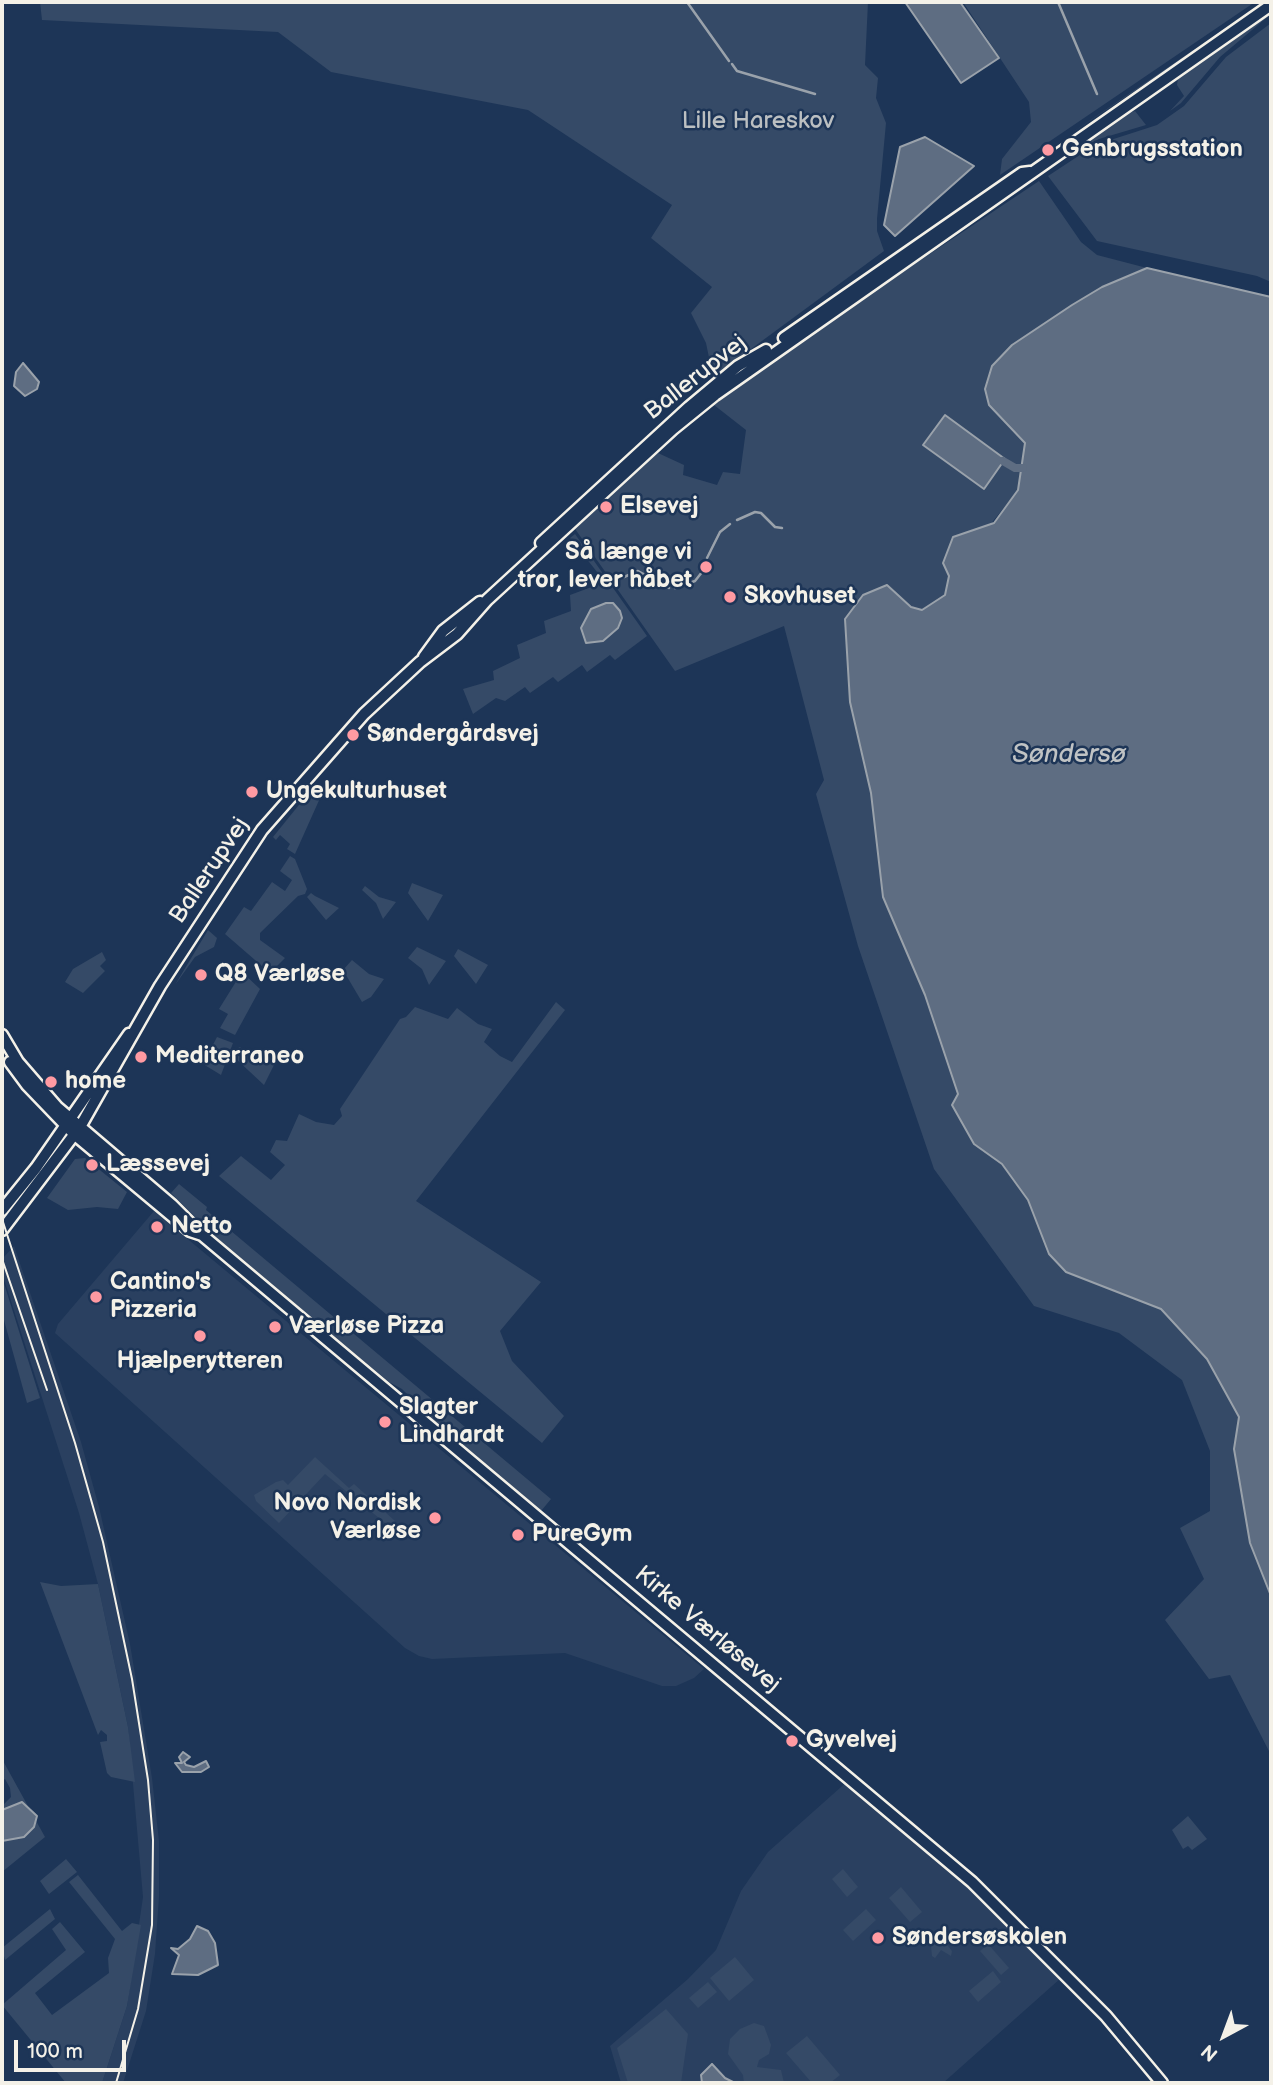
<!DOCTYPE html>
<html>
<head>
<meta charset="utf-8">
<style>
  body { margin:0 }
  #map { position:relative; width:1273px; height:2085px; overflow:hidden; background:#1d3557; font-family:"Balsamiq Sans",sans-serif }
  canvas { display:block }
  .frame { position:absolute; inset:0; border:4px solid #f4f1e8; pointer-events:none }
  .north { position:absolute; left:1189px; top:2001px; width:70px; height:70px; -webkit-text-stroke:5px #1d3557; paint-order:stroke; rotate:221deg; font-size:19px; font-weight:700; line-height:28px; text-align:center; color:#f4f1e8 }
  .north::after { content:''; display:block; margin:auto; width:24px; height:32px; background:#f4f1e8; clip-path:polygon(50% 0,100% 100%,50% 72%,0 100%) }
  .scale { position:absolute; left:14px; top:2040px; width:112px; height:32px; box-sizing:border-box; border:4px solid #f4f1e8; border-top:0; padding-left:9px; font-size:21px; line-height:24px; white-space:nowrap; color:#f4f1e8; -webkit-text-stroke:5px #1d3557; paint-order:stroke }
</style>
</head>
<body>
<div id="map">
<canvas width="1273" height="2085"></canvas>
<div class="frame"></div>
<div class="north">N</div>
<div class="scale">100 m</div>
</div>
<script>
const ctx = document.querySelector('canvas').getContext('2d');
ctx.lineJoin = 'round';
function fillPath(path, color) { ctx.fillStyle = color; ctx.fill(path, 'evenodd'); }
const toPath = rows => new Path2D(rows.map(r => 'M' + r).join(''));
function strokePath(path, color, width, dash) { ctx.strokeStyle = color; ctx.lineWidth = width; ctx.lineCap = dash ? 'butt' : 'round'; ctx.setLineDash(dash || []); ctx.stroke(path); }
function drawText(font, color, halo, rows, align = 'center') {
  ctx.font = font + ' "Balsamiq Sans",sans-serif'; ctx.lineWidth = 5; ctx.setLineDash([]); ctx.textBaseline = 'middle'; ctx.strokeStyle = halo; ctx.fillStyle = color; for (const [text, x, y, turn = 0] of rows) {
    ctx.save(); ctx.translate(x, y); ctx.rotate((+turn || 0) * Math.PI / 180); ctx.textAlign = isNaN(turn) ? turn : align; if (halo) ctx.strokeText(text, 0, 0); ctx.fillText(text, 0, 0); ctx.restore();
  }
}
fillPath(toPath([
  [154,1211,704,1669,694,1678,676,1686,662,1686,565,1653,432,1659,419,1656,405,1648,55,1333,58,1324],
  [14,1246,81,1442,99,1507,130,1644,152,1778,159,1841,159,1897,155,1954,146,2011,123,2083,102,2083,127,2006,143,1897,128,1727,98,1584,79,1513,2,1273,2,1259],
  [850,1779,946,1853,1070,1970,943,2083,621,2083,610,2046,688,1979,716,1950,741,1891,768,1852]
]), '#2a4060');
fillPath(toPath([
  [40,2,868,2,865,65,878,78,876,98,886,123,877,219,877,231,884,251,713,377,706,343,691,313,712,287,651,238,672,205,528,110,331,72,278,32,42,20],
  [963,2,1255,2,1000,175,1002,159,1031,122,1029,102],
  [1264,2,1268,2,1067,136],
  [1271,14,1220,57,1181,103,1170,111,1184,96,1177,85,1178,78],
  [1271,23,1271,282,1257,276,1097,241,1048,176,1095,145,1157,125,1184,106,1226,57],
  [1135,111,1146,125,1099,139,1074,152,1072,150,1121,116],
  [1039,181,1081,242,1097,255,1147,268,1102,287,1012,345,989,405,1025,443,1018,490,949,576,945,595,922,610,911,607,887,585,863,595,845,619,850,702,925,995,958,1094,952,1105,974,1144,1002,1164,1028,1200,1050,1254,1066,1272,1161,1309,1207,1359,1239,1417,1234,1449,1250,1543,1271,1596,1271,1755,1230,1675,1209,1679,1165,1620,1204,1579,1180,1528,1210,1511,1210,1451,1182,1380,1119,1333,1034,1306,934,1169,858,946,816,794,824,780,784,626,675,671,573,526,658,453,684,465,683,475,717,485,723,472,740,474,746,430,714,405,822,326],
  [575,534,647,636,615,660,610,655,587,672,582,665,558,682,553,677,530,693,525,687,505,701,496,698,473,714,463,689,494,680,493,671,520,658,517,645,546,633,544,621,571,611,570,595,605,582,570,538],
  [320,784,325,787,295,854,287,849,290,844,280,835,276,840,273,837,315,785],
  [290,856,295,859,307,889,305,894,298,896,260,933,260,940,285,958,270,973,225,934,244,907,251,911,272,882,285,891,292,880,280,871],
  [412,883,443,895,428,921,408,893],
  [365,886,379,897,396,902,383,919,376,903,362,890],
  [311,893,315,896,339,908,326,920,307,897],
  [208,930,217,938,214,947,195,957,175,985],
  [417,947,446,961,429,985,422,969,408,958],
  [458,949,488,965,476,984,454,956],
  [102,952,106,960,100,966,105,971,83,993,65,982,73,969],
  [352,960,369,974,384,979,371,997,362,1002,343,970],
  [242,972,260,989,235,1035,220,1028,228,1014,219,1009],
  [556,1002,565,1010,416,1201,541,1282,500,1331,512,1361,564,1416,542,1443,219,1176,241,1156,271,1180,285,1165,270,1152,276,1140,287,1141,299,1114,316,1122,334,1125,342,1116,340,1109,400,1019,406,1017,415,1007,448,1019,457,1008,478,1024,492,1029,484,1042,500,1056,512,1062],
  [217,1037,233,1043,221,1075,203,1064],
  [239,1047,276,1061,264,1085,234,1057],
  [85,1158,127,1192,118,1209,97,1207,68,1210,47,1198,75,1159],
  [179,1184,207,1207,206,1210,551,1499,541,1511,441,1428,402,1389,389,1382,228,1249,171,1193],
  [2,1277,40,1398,27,1403,2,1313],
  [315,1457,349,1488,354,1484,395,1521,390,1527,325,1474,279,1523,256,1501,254,1495,276,1482,283,1480,288,1485],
  [40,1582,61,1586,98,1584,128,1727,135,1782,111,1777,107,1773,100,1742,107,1741,107,1735,101,1730,98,1735],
  [2,1759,45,1837,2,1872,2,1806,11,1797,10,1788,5,1779,2,1781],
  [1188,1816,1207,1839,1192,1850,1188,1846,1183,1849,1172,1830],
  [66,1859,77,1872,49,1894,40,1881],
  [843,1869,858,1887,847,1897,832,1879],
  [78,1875,122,1931,132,1923,141,1925,127,2006,102,2083,66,2083,2,2005,66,1950,52,1929,60,1922,85,1952,35,1993,52,2015,109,1973,108,1958,115,1939,69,1882],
  [901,1887,922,1912,910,1922,889,1898],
  [50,1909,55,1919,5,1960,2,1948],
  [866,1909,876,1920,853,1941,843,1930],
  [936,1931,952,1951,951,1956,941,1950,935,1958,932,1956,930,1937],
  [988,1944,1009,1968,1001,1975,980,1951],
  [735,1957,754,1980,729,2001,710,1978],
  [993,1971,1001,1982,978,2002,969,1991],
  [708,1982,717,1992,698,2008,689,1998],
  [666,2009,688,2034,681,2083,628,2083,617,2048],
  [754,2023,764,2026,771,2045,769,2054,759,2060,757,2067,781,2070,784,2083,744,2083,743,2075,728,2054,730,2039,740,2029],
  [807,2036,840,2075,830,2083,812,2083,786,2053]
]), '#354a67');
const water = toPath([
  [905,2,960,2,999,58,961,83,905,2],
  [925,137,974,166,895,236,884,225,900,147,925,137],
  [1147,268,1271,297,1271,1596,1250,1543,1234,1449,1239,1417,1207,1359,1161,1309,1066,1272,1049,1254,1028,1200,1002,1164,974,1144,952,1105,958,1094,925,995,883,897,871,793,850,702,845,619,863,595,887,585,911,607,922,610,945,595,949,576,943,563,953,537,994,523,1018,490,1025,443,989,405,985,389,992,366,1012,345,1072,305,1102,287,1147,268],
  [23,363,39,382,37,389,25,396,14,386,16,372,23,363],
  [945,415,1005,459,984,489,923,445,945,415],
  [606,603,613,603,620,611,622,618,618,628,603,641,586,643,581,628,591,609,606,603],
  [183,1752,190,1757,184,1762,186,1765,194,1767,206,1761,209,1767,201,1772,182,1772,175,1763,182,1763,179,1757,183,1752],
  [22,1802,37,1816,34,1827,24,1837,2,1841,2,1810,22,1802],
  [197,1926,208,1931,215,1943,218,1965,198,1975,172,1974,179,1955,171,1948,178,1949,190,1939,197,1926],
  [712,2064,725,2078,735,2083,702,2083,701,2075,712,2064]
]);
fillPath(water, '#5e6d82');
strokePath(water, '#9aa2ab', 2);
strokePath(toPath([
  [687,2,729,61],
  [1058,2,1097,94],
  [732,64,737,71,815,94],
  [737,520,755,512,761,513,775,527,782,528],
  [707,558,720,532,730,524],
  [617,580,638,571,669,588],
  [675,588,695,581,706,567]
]), '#9aa2ab', 2.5);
strokePath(toPath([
  [1003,461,1015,468,1023,468]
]), '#5e6d82', 8);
const minor = toPath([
  [784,338,1022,173,1030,172],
  [541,543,689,407,738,366,766,350],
  [424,657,443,631,480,602],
  [2,1035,18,1062,57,1107,172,1205,202,1235,972,1882,1106,2016,1162,2083],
  [10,1062,27,1085,75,1135,190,1231,202,1235],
  [2,1210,36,1168,129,1034],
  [2,1230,80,1127,160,986,262,830,364,714,420,662,457,634,487,600,673,429,715,395,1271,5]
]);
strokePath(minor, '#f4f1e8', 15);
strokePath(minor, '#1d3557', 10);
strokePath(toPath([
  [2,1219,75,1443,103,1542,132,1679,148,1780,153,1840,152,1925,138,2009,116,2083],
  [2,1259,47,1390]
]), '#f4f1e8', 2);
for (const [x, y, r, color] of [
  [1048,150,7,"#ff9aa2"],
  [606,507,7,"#ff9aa2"],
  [706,567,7,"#ff9aa2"],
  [730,597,7,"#ff9aa2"],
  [353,735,7,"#ff9aa2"],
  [252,792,7,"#ff9aa2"],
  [201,975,7,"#ff9aa2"],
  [141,1057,7,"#ff9aa2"],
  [51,1082,7,"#ff9aa2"],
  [92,1165,7,"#ff9aa2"],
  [157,1227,7,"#ff9aa2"],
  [96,1297,7,"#ff9aa2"],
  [275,1327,7,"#ff9aa2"],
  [200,1336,7,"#ff9aa2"],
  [385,1422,7,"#ff9aa2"],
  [435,1518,7,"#ff9aa2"],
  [518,1535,7,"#ff9aa2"],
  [792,1741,7,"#ff9aa2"],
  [878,1938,7,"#ff9aa2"]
]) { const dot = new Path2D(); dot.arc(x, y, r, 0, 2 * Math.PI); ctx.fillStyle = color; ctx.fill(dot); strokePath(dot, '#1d3557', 2.5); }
drawText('24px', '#bbbfc1', '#1d3557', [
  ["Lille Hareskov",758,122]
]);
drawText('bold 24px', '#f4f1e8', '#1d3557', [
  ["Genbrugsstation",1062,150],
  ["Elsevej",620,507],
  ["Så længe vi",692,553,"right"],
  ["tror, lever håbet",692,581,"right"],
  ["Skovhuset",744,597],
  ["Søndergårdsvej",367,735],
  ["Ungekulturhuset",266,792],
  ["Q8 Værløse",215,975],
  ["Mediterraneo",155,1057],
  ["home",65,1082],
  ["Læssevej",106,1165],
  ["Netto",171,1227],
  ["Cantino's",110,1283],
  ["Pizzeria",110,1311],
  ["Værløse Pizza",289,1327],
  ["Hjælperytteren",200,1362,"center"],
  ["Slagter",399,1408],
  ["Lindhardt",399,1436],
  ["Novo Nordisk",421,1504,"right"],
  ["Værløse",421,1532,"right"],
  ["PureGym",532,1535],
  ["Gyvelvej",806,1741],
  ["Søndersøskolen",892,1938]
], 'left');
drawText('24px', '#f4f1e8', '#1d3557', [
  ["Ballerupvej",696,378,-38],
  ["Ballerupvej",210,871,-56],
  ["Kirke Værløsevej",707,1630,40]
]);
drawText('italic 26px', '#c0c3c4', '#1d3557', [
  ["Søndersø",1069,755]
]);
</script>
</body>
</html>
